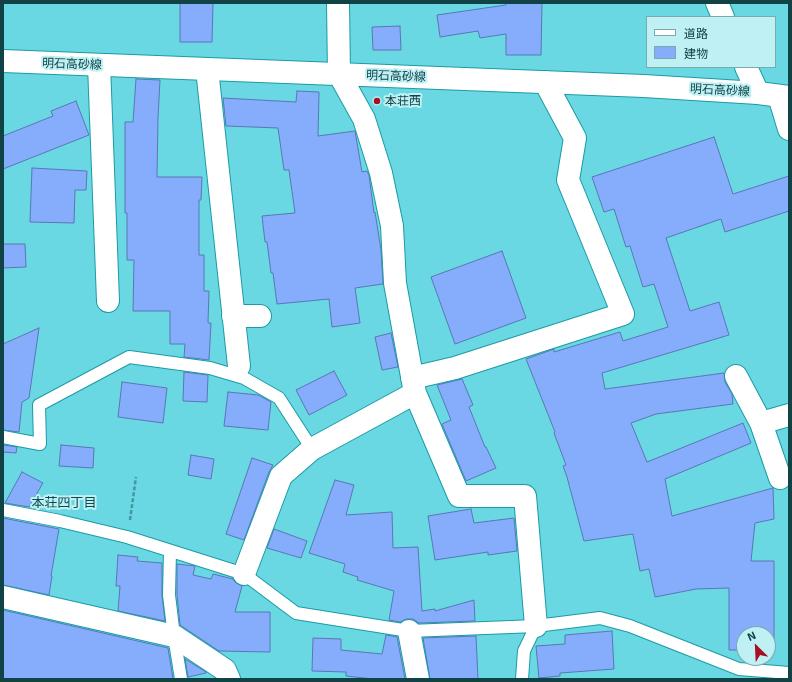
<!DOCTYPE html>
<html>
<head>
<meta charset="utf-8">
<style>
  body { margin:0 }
  #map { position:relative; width:792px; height:682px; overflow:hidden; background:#69d8e2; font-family:"Exo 2","Noto Sans JP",sans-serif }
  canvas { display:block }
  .frame { position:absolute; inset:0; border:4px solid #114246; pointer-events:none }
  .legend { position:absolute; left:646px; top:16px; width:130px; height:52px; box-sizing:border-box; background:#bef0f4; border:1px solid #79aaae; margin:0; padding:5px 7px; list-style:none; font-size:12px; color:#114246 }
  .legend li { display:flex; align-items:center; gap:8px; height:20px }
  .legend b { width:20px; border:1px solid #79aaae }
  .north { position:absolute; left:736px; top:626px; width:40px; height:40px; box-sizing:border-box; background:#bef0f4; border:1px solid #79aaae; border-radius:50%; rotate:336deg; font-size:11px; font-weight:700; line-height:16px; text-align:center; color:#114246 }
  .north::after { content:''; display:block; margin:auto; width:14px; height:18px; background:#a71024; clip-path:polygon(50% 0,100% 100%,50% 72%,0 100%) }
</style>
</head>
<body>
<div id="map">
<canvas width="792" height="682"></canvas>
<div class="frame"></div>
<ul class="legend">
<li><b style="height:5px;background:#fff"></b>道路</li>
<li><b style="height:11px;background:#85adfb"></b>建物</li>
</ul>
<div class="north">N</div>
</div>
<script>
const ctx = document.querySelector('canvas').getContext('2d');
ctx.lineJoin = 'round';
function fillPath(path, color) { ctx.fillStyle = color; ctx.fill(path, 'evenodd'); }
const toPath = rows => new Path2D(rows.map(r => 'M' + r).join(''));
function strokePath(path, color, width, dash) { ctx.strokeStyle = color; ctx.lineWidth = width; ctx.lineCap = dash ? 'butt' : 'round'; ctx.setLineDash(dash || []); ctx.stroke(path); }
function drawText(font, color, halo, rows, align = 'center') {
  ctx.font = font + ' "Exo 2","Noto Sans JP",sans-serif'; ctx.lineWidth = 4; ctx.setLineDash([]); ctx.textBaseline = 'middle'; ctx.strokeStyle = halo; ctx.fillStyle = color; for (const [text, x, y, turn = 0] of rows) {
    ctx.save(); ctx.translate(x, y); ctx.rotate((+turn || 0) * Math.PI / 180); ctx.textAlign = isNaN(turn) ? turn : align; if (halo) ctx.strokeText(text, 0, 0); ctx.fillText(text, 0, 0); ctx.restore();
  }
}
const building = toPath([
  [180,3,213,3,212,42,180,42,180,3],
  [506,3,542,3,541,55,506,55,506,34,480,38,478,31,440,37,437,15,506,5,506,3],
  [400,26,401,50,373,50,372,27,400,26],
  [136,79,160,80,158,118,157,177,202,177,201,200,199,200,199,255,204,255,204,291,209,291,208,323,211,323,209,360,184,357,185,344,170,344,170,311,133,311,134,260,127,260,127,213,125,213,125,122,133,122,136,79],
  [297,91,319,92,318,136,355,131,362,172,367,171,369,175,374,213,375,212,381,250,383,284,355,288,360,323,332,327,329,299,277,304,273,273,271,273,267,242,265,242,262,216,295,213,289,170,284,170,278,128,226,126,223,98,296,102,297,91],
  [76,101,89,135,3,169,3,136,53,116,51,111,76,101],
  [714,137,733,194,789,176,789,211,725,232,721,219,666,238,690,311,719,302,729,335,602,373,605,389,724,373,725,382,732,394,733,404,656,414,631,423,647,462,743,423,751,443,665,479,672,516,773,488,774,519,755,523,751,561,774,561,774,650,768,650,768,634,744,634,744,650,729,650,729,588,696,589,655,597,649,569,640,571,633,534,584,541,567,477,563,466,566,465,554,433,555,432,526,359,554,349,554,352,620,332,623,341,668,327,654,284,643,287,630,246,626,247,614,209,604,212,592,177,714,137],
  [32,168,87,171,86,190,75,190,74,223,30,222,32,168],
  [3,244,25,244,26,267,3,268,3,244],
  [502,251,526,318,455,344,431,277,502,251],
  [39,328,29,398,22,402,19,432,3,430,3,344,39,328],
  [391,333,398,367,382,370,375,337,391,333],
  [334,371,347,395,309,415,296,390,334,371],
  [184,372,208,375,207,402,183,401,184,372],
  [462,379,473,405,469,407,485,447,486,447,496,468,466,481,442,424,451,420,437,385,462,379],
  [122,382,167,388,163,423,118,417,122,382],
  [228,392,258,395,271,402,268,430,224,426,228,392],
  [3,445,17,447,16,453,3,452,3,445],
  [61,445,94,448,93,468,59,466,61,445],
  [191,455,214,459,211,479,188,475,191,455],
  [252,458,273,465,269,472,244,540,226,534,252,458],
  [22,472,43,483,29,507,5,503,22,472],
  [335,480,354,485,346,515,392,512,393,548,418,547,422,611,435,609,435,611,474,600,475,621,419,623,413,619,406,619,400,622,389,620,394,591,357,580,358,577,343,572,345,564,309,553,335,480],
  [471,509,474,523,514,518,517,551,488,555,488,552,435,560,428,516,471,509],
  [3,518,59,529,51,576,52,576,49,595,3,585,3,518],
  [274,529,307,541,301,558,267,548,274,529],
  [118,555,138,557,137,561,162,563,162,595,165,621,118,611,120,586,116,586,118,555],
  [177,564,195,566,193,575,211,579,213,574,233,579,235,582,242,586,235,612,270,612,270,652,219,651,180,625,177,595,177,564],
  [3,610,168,648,173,679,3,679,3,610],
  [612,631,614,669,560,673,560,676,539,678,536,646,565,644,565,635,612,631],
  [386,635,397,637,405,679,373,679,346,676,346,672,312,671,313,638,341,639,341,650,382,654,386,635],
  [476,636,478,679,430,679,423,638,476,636],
  [185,659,206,672,206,673,188,677,185,659]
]);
fillPath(building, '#85adfb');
strokePath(building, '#5877b5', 1);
const lane = toPath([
  [3,437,40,444,39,405,129,357,210,368,244,378,279,398,312,449],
  [3,510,60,521,127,537,244,574,296,613,409,631,536,626,600,618,630,626,739,669,789,673],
  [170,551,169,595,174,636,181,679],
  [522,679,524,651,536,626]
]);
const street = toPath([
  [338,3,339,74,364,119,381,173,392,226,395,283,415,393,459,496,525,496,536,626],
  [717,3,723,17],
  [99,65,108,301],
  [746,67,758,93],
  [207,69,239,366],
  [779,96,789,129],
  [233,316,260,316],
  [736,376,761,423,780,478],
  [412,378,455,368,623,314,568,180,575,138,545,82],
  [761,423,789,415],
  [244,574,281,476,312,449,415,393],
  [3,597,174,636,225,670,229,679],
  [409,631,418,679]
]);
const secondary = toPath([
  [3,61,644,86,758,93,789,97]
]);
strokePath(lane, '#1b9ba5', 14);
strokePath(street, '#1b9ba5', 24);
strokePath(secondary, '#1b9ba5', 24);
strokePath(toPath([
  [130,520,136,477]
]), '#43979e', 2.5, [4, 2]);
strokePath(lane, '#fff', 12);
strokePath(street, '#fff', 22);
strokePath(secondary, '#fff', 22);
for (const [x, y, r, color] of [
  [377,101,4,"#a71024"]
]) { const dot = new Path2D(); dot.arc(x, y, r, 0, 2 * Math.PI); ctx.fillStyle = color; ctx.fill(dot); strokePath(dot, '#bef0f4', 1.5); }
drawText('12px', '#114246', '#bef0f4', [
  ["明石高砂線",72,64,2],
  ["明石高砂線",396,76,2],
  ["明石高砂線",720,90,3]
]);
drawText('12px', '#114246', '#bef0f4', [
  ["本荘西",385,101]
], 'left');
drawText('13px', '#094c51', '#bef0f4', [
  ["本荘四丁目",64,503]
]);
</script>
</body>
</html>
